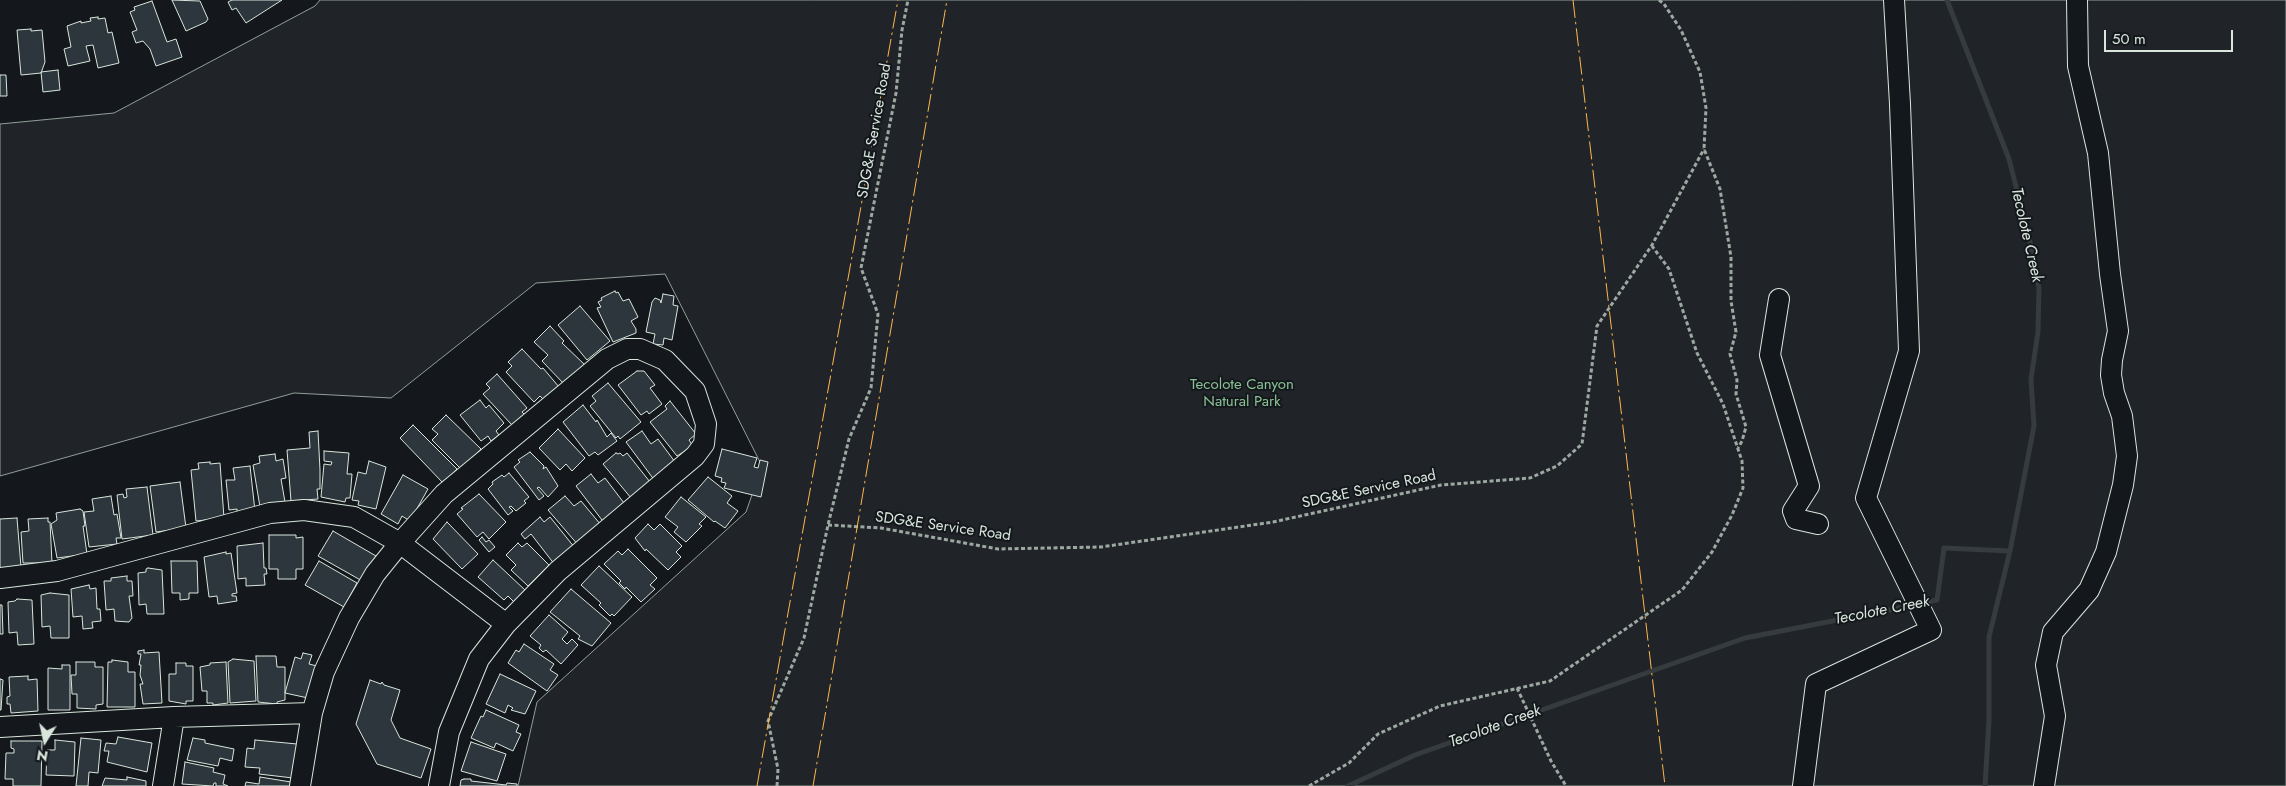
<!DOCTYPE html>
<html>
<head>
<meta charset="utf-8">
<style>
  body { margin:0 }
  #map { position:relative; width:2286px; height:786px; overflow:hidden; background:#14181c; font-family:Jost,sans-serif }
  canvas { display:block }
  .north { position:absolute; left:20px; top:716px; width:50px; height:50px; -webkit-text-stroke:4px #14181c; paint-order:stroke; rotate:190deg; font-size:14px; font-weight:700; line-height:20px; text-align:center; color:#d8e6dc }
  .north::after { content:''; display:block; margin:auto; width:18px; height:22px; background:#d8e6dc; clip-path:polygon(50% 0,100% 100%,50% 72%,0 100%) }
  .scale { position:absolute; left:2104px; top:30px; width:129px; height:22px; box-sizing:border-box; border:2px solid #d8e6dc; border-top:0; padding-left:6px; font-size:15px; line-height:18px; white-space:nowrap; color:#d8e6dc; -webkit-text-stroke:4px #14181c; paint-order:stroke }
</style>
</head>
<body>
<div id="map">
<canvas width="2286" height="786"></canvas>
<div class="north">N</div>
<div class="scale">50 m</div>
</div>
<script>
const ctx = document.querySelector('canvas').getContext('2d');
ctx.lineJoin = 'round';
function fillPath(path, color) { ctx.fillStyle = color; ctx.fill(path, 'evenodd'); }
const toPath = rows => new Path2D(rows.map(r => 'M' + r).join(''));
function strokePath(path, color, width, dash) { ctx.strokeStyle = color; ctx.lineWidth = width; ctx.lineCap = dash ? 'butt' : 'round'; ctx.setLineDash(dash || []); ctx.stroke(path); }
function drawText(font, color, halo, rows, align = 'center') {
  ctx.font = font + ' Jost,sans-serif'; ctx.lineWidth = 4; ctx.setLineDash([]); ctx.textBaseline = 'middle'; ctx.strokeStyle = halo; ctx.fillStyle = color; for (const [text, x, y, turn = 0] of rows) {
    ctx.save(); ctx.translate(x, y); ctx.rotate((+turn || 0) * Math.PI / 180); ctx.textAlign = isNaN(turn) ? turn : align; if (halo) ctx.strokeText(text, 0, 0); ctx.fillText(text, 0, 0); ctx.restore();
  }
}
const green = toPath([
  [320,0,2286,0,2286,786,518,786,537,702,746,512,762,466,665,274,536,283,391,398,294,393,0,476,0,124,114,113,315,6,320,0]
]);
fillPath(green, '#202428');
strokePath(green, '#939e99', 1);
strokePath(toPath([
  [1923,603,1937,600,1944,548,2010,551,2034,426,2031,379,2038,332,2039,288,2030,242,2009,159,1947,0],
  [1348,786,1415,755,1745,638,1915,605],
  [1985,786,1989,721,1989,637,2010,551]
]), '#363b3e', 5);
const building = toPath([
  [172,0,200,1,208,19,206,22,186,31,172,0],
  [232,0,282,0,246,23,236,8,232,10,228,2,232,0],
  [152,1,167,42,176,39,182,57,156,66,150,49,143,41,136,43,132,32,137,30,130,12,135,10,134,7,152,1],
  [98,17,98,19,105,18,108,33,112,32,119,63,98,68,93,45,86,46,90,61,68,66,64,49,71,47,67,26,81,21,81,23,91,21,90,18,98,17],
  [31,29,31,31,42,30,45,62,41,73,21,75,17,30,31,29],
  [58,70,60,90,43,92,41,72,58,70],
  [0,75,6,75,7,96,0,96,0,75],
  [615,291,616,293,618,292,623,301,629,299,638,317,631,321,636,329,636,333,613,342,597,308,601,307,598,302,602,300,601,298,615,291],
  [663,294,674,296,673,305,678,306,672,340,664,338,663,345,653,344,655,334,646,332,652,302,655,298,660,300,661,303,663,294],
  [580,306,610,341,587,360,558,325,580,306],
  [550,326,564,341,562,343,585,365,564,384,542,361,548,355,534,342,550,326],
  [522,349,541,369,543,368,559,387,545,401,540,396,534,402,506,372,512,366,508,362,522,349],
  [637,371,644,371,655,385,650,388,662,404,649,414,647,411,641,415,618,385,637,371],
  [497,374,527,408,522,412,525,415,512,425,483,394,490,388,486,384,497,374],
  [608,383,641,422,620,439,618,436,616,438,590,406,596,401,592,396,608,383],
  [480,400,486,408,489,405,504,423,496,431,499,435,491,441,488,436,481,441,460,415,480,400],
  [670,401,696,434,689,440,693,446,677,456,650,422,667,409,665,406,670,401],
  [583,405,596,422,597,420,607,437,611,433,617,441,598,455,595,452,589,456,563,422,583,405],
  [446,415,481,449,461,469,432,440,438,434,432,429,446,415],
  [413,425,457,469,443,483,400,438,413,425],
  [558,429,585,458,572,471,566,464,560,470,539,448,558,429],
  [318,431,320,470,320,489,317,489,318,499,291,501,287,450,310,448,309,432,318,431],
  [642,431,651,444,658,439,675,462,655,481,626,442,642,431],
  [722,449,757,458,754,467,758,468,760,460,768,462,761,497,724,488,726,483,721,482,722,478,715,476,722,449],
  [324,451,349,453,347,474,352,474,350,498,346,498,345,502,321,497,324,464,331,465,332,462,324,461,324,451],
  [530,452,544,466,543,469,546,467,558,486,548,497,539,487,537,488,544,496,539,500,514,467,520,462,518,460,530,452],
  [616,453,618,454,620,453,623,456,627,453,650,482,631,498,603,464,616,453],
  [275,454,276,461,283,459,286,478,281,479,285,502,260,507,253,465,260,463,259,456,275,454],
  [369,461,386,467,376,509,358,505,359,501,352,500,358,472,366,474,369,461],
  [210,462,210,464,220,463,224,518,196,521,191,470,199,469,198,463,210,462],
  [250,466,255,511,237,513,237,509,229,510,226,480,235,480,233,468,250,466],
  [509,473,529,497,524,501,526,503,516,511,511,506,509,507,513,511,508,515,488,489,493,484,492,482,502,475,504,477,509,473],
  [591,474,598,483,605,478,627,507,605,524,576,486,591,474],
  [403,475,428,489,410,521,402,516,398,524,381,514,403,475],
  [708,477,732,496,727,503,738,511,725,528,715,521,714,522,688,500,708,477],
  [180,482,186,528,156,532,150,486,180,482],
  [147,487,153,535,122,539,117,495,123,494,124,498,127,497,126,489,147,487],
  [479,494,506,522,489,539,483,532,477,537,457,514,463,509,461,508,479,494],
  [111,496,114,515,117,514,121,538,116,538,117,544,89,547,84,512,94,511,92,499,111,496],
  [565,496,574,506,581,501,601,525,579,546,548,510,565,496],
  [681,497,706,517,699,524,702,526,686,542,674,532,678,527,665,517,681,497],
  [80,509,83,511,85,526,83,526,87,554,57,558,51,524,57,520,56,513,80,509],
  [540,517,544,522,550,517,575,548,555,565,531,534,525,539,521,534,540,517],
  [17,518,21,567,0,569,0,519,17,518],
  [48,518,48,522,50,522,52,563,23,563,21,532,29,531,28,519,48,518],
  [447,522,478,554,462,569,433,539,447,522],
  [648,524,654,530,660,524,682,546,676,552,681,557,668,570,646,549,645,551,635,538,648,524],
  [333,531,376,556,364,582,318,556,333,531],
  [269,535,296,535,296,538,303,537,303,569,296,569,296,579,278,579,278,569,269,569,269,535],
  [482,537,486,542,489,540,495,547,489,552,479,540,482,537],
  [263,543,264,568,266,568,267,574,264,574,265,585,246,586,246,578,238,579,237,546,263,543],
  [518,543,522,547,527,543,549,565,528,586,511,570,516,565,506,555,518,543],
  [628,549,657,578,650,585,655,589,641,602,626,587,625,589,619,583,621,581,604,564,618,551,622,555,628,549],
  [226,552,226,554,231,553,237,593,232,594,232,596,236,596,237,601,218,604,217,596,209,597,204,557,226,552],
  [493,560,525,590,515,603,508,596,504,600,478,577,493,560],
  [171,561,197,561,198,593,189,593,189,599,180,600,180,593,172,593,171,561],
  [319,561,357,583,344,607,305,585,319,561],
  [599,566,632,597,614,616,612,614,610,616,599,605,601,603,581,585,599,566],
  [148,568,162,570,164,614,147,614,146,604,139,605,138,573,146,572,146,569,148,568],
  [127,576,127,581,132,581,133,596,129,596,132,618,129,622,115,621,114,609,106,610,104,581,111,581,111,578,127,576],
  [89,585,90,589,96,588,97,609,100,609,101,621,92,622,93,628,83,629,82,616,73,617,71,589,89,585],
  [571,589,611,623,592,646,578,639,580,636,550,612,571,589],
  [50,593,69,595,69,638,51,638,50,626,42,627,41,595,50,593],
  [17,599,32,600,34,644,18,645,17,632,9,633,8,602,15,601,17,599],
  [0,605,2,605,3,634,0,634,0,605],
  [549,615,568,632,562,639,567,644,572,639,578,645,561,664,546,650,543,652,539,648,541,645,530,636,549,615],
  [524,644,554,664,550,670,558,675,547,691,508,663,516,650,519,652,524,644],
  [144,650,144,653,159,652,162,703,143,704,140,684,143,684,140,675,141,665,139,665,141,654,138,654,138,651,144,650],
  [303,653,312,655,309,664,317,666,308,698,285,693,295,657,301,659,303,653],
  [256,656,276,656,277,667,285,667,285,700,277,702,277,704,258,702,256,656],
  [233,659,254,661,256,701,230,703,228,662,233,659],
  [112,660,128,662,128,672,135,672,135,707,107,707,108,662,112,662,112,660],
  [76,662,95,662,95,667,103,667,103,704,96,705,96,709,77,708,77,694,72,694,71,675,76,675,76,662],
  [226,662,228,703,213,705,213,703,207,703,207,691,202,691,200,667,210,665,210,663,226,662],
  [176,663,186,663,186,666,193,666,193,701,186,701,186,704,169,701,169,674,176,674,176,663],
  [62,665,70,665,70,710,48,710,48,668,62,669,62,665],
  [500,674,536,691,525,714,511,710,513,708,508,705,505,713,486,704,500,674],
  [28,676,28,680,37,679,38,711,11,713,10,704,7,704,7,697,10,696,9,677,28,676],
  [0,679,3,680,1,710,0,710,0,679],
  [370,680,381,684,382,682,384,685,400,690,391,720,400,738,431,749,421,778,377,764,356,724,370,680],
  [486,710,519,725,516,732,521,734,513,751,496,743,494,748,471,738,481,716,483,717,486,710],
  [118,737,152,743,147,772,107,762,109,751,104,751,106,743,116,744,118,737],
  [81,738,101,740,98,773,89,772,88,786,76,786,81,738],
  [193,738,205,740,205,743,234,749,232,761,220,758,218,766,187,760,193,738],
  [55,740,75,742,74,776,46,775,47,750,55,750,55,740],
  [255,740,297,744,293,778,259,774,260,768,245,767,247,748,254,749,255,740],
  [11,741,42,741,41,786,13,786,13,779,5,779,6,753,14,753,14,749,11,748,11,741],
  [471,742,506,754,497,781,461,771,471,742],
  [185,762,214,768,213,772,225,775,223,784,228,786,216,786,216,783,214,783,213,786,182,784,185,762],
  [127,777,146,781,146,786,102,786,105,778,127,780,127,777],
  [260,777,291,782,290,786,245,786,246,782,259,784,260,777],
  [464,779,471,779,471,781,506,785,507,783,517,784,517,786,460,786,461,780,464,779]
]);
fillPath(building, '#2c363c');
strokePath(building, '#d8e6dc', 1);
const minor = toPath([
  [1779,299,1770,355,1809,486,1793,511,1796,519,1818,524],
  [0,578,57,571,270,513,304,510,354,517,400,543,506,624],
  [0,727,174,717,312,713],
  [163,786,174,717],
  [300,786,312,713,324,672,349,618,375,574,400,543,444,494,607,359,627,349,640,349,665,360,695,391,706,424,704,444,695,456,558,571,506,624,479,659,449,732,439,786],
  [1803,786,1816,684,1931,630,1866,498,1909,351,1900,104,1894,0],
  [2044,786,2055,716,2046,665,2053,632,2089,590,2106,552,2123,485,2127,456,2122,416,2114,393,2111,375,2112,360,2118,331,2110,274,2098,153,2078,66,2077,0]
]);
strokePath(minor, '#d8e6dc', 22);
strokePath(toPath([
  [1659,0,1664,4,1681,30,1700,72,1706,108,1704,149,1720,189,1731,257,1731,301,1736,332,1730,354,1737,380,1736,394,1746,427,1742,441,1738,448],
  [828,525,881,528,998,549,1101,547,1273,522,1441,485,1530,478,1557,466,1582,444,1597,326,1652,245,1704,149],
  [1517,688,1551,761,1566,786],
  [777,786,778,769,768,721,804,638,828,525,849,439,871,388,878,314,861,268,896,93,902,30,908,0],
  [1309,786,1349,763,1378,734,1440,706,1550,681,1682,590,1712,552,1732,515,1743,488,1742,461,1723,404,1697,353,1669,269,1652,246]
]), '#9da8a2', 3, [4, 2.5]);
strokePath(minor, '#14181c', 20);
strokePath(toPath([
  [1573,0,1665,786],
  [757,786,898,0],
  [813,786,947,0]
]), '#ffb74d', 1, [18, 4, 2.5, 4]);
drawText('15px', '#d8e6dc', '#14181c', [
  ["SDG&E Service Road",875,131,-80],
  ["SDG&E Service Road",1369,490,-12],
  ["SDG&E Service Road",943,527,8]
]);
drawText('15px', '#8ac095', '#14181c', [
  ["Tecolote Canyon",1242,385],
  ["Natural Park",1242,402]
]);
drawText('italic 16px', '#d8e6dc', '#14181c', [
  ["Tecolote Creek",2026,235,77],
  ["Tecolote Creek",1882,611,-11],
  ["Tecolote Creek",1495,727,-20]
]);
</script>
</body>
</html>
